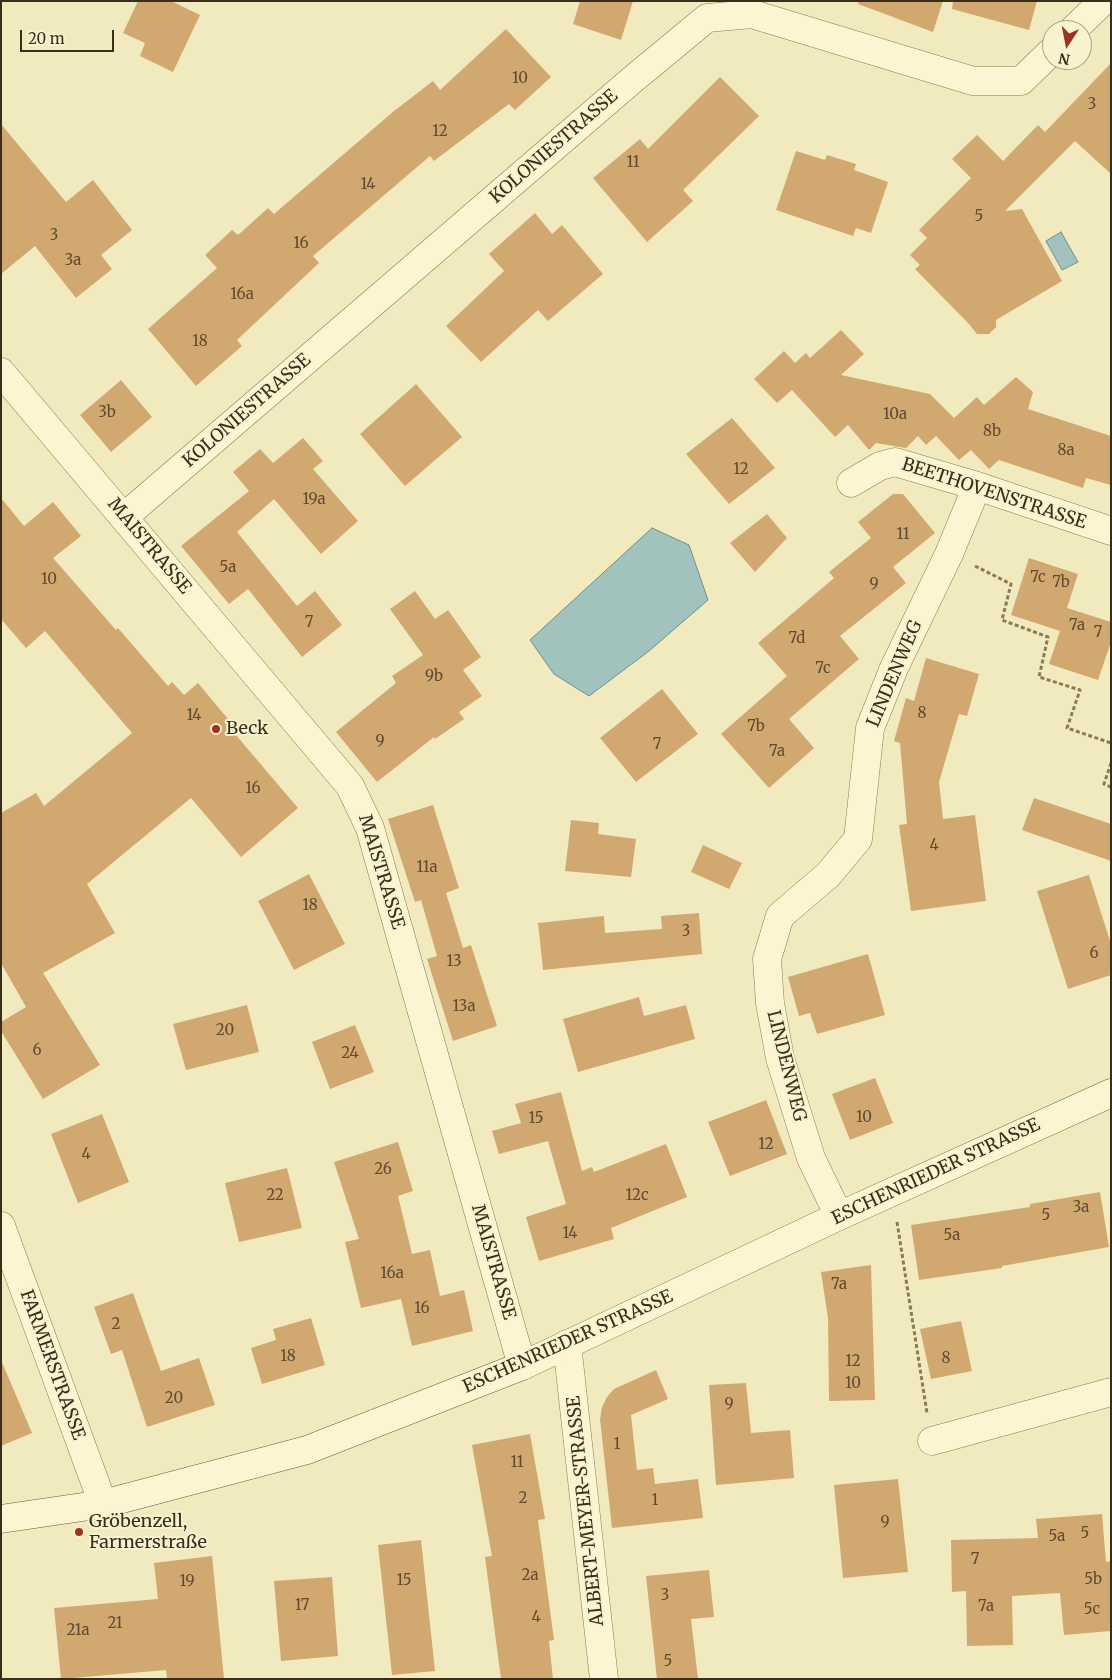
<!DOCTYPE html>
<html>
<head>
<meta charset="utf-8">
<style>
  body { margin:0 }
  #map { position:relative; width:1112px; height:1680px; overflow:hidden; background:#f1eabe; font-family:Merriweather,serif }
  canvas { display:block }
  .frame { position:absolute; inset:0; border:2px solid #392e1b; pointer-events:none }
  .north { position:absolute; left:1042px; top:20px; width:50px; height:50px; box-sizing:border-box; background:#f8f2cf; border:1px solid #aca487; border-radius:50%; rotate:191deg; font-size:14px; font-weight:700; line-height:20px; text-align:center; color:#392e1b }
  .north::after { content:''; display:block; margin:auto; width:18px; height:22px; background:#9e3321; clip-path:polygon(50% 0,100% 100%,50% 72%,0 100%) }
  .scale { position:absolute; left:20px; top:30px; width:94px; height:22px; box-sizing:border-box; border:2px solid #392e1b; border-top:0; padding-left:6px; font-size:15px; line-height:18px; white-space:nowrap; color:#392e1b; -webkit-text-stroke:4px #f8f2cf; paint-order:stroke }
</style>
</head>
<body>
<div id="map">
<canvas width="1112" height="1680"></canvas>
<div class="frame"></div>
<div class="north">N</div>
<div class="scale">20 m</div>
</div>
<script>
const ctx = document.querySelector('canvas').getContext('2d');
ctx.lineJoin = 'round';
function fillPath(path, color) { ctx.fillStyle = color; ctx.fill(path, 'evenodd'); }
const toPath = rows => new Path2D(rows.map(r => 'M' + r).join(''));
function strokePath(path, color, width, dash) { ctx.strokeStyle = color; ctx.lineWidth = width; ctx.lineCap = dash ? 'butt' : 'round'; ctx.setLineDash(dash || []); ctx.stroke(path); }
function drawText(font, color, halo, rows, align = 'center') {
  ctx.font = font + ' Merriweather,serif'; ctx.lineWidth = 4; ctx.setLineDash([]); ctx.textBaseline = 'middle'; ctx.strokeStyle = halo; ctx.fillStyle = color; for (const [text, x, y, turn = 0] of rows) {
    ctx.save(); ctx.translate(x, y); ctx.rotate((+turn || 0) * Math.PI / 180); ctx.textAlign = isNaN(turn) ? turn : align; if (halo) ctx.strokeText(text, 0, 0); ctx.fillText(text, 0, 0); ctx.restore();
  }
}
const water = toPath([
  [1061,232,1078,262,1062,270,1046,241,1061,232],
  [652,528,689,545,708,600,649,651,589,696,554,674,530,640,652,528]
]);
fillPath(water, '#a2c2be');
strokePath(water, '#69918d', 1);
fillPath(toPath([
  [138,1,171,1,200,15,173,72,140,56,145,43,123,33],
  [580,1,633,1,621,40,573,24],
  [859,1,943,1,933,32,858,4],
  [953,1,1037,1,1029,30,952,9],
  [506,29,551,77,515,110,509,104,434,161,430,156,313,256,319,263,237,340,242,346,196,386,148,329,217,268,205,255,232,230,238,235,268,208,274,214,394,111,433,81,440,90],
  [1111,63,1111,174,1075,141,1005,211,1022,209,1062,281,996,320,996,327,989,334,977,334,969,324,915,269,920,265,910,255,927,238,919,230,971,178,952,159,977,135,1003,161,1038,125,1045,132],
  [720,77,759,116,683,190,693,201,647,242,593,178,640,139,648,149],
  [1,124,66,202,93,180,132,230,101,255,112,269,76,298,35,246,1,274],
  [796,151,825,160,827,155,856,164,854,170,888,182,871,233,856,228,853,236,776,210],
  [535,213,552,234,562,225,603,274,548,321,538,310,481,362,446,326,504,271,489,254],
  [841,330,864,354,841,375,930,394,954,418,977,397,984,405,1016,377,1033,392,1028,409,1111,436,1111,485,1086,478,1083,488,999,460,989,469,971,450,959,460,936,436,926,445,918,436,906,448,876,443,869,450,848,425,835,437,792,390,777,403,754,379,784,351,795,363,806,353,810,358],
  [121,380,152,417,111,452,80,415],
  [416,384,462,437,405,486,360,434],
  [732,418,775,468,729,504,686,454],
  [303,438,323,461,313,469,358,521,321,554,274,499,237,532,297,606,315,591,342,625,302,657,248,589,229,604,181,546,249,491,233,472,260,449,273,463],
  [893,494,903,494,935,533,893,567,906,583,840,636,859,659,789,719,814,748,769,788,721,734,787,676,758,643,834,578,829,572,871,538,858,522],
  [1,498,24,526,53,502,81,536,53,558,116,630,118,628,168,686,172,682,184,695,198,683,238,731,235,734,298,808,241,857,191,798,87,884,115,933,43,973,100,1065,43,1099,1,1031,1,1022,26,1007,1,963,1,813,36,793,44,806,132,733,45,631,26,648,1,619],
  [767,514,787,538,755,572,730,543],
  [1029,558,1078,574,1067,608,1111,622,1111,642,1098,680,1049,664,1060,631,1011,615],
  [415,591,435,619,448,610,481,657,463,670,482,696,459,712,464,719,435,739,434,737,377,782,336,732,396,683,392,676,423,655,390,609],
  [926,658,979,674,967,716,959,714,939,782,943,819,975,815,986,901,911,911,899,825,907,824,900,743,894,741,906,698,914,701],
  [662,689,698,734,636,782,600,738],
  [1034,798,1111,824,1111,861,1022,830],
  [433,805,459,888,446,893,463,948,471,945,497,1026,453,1041,427,959,437,956,421,900,415,902,388,819],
  [571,820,599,823,598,834,636,839,631,877,565,871],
  [703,845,742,863,729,889,691,872],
  [309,874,345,944,294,970,258,901],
  [1089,875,1111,944,1111,975,1068,989,1037,891],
  [699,913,702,954,543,970,538,923,604,916,605,933,662,929,661,916],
  [868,954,885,1015,817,1034,810,1013,799,1016,788,977],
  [639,997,644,1016,686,1005,695,1039,578,1072,563,1019],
  [247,1005,259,1052,186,1070,173,1024],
  [355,1025,374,1072,330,1089,312,1042],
  [875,1078,893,1123,850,1140,832,1094],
  [561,1092,582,1171,592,1167,594,1172,666,1144,687,1197,611,1228,614,1239,539,1261,526,1217,566,1204,548,1141,499,1154,492,1131,521,1123,515,1104],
  [766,1100,787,1154,730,1176,708,1122],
  [102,1114,129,1182,78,1203,51,1134],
  [398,1142,413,1191,398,1196,412,1254,430,1250,440,1296,464,1290,473,1331,412,1346,401,1299,361,1308,345,1242,359,1239,334,1162],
  [287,1168,302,1228,239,1242,225,1183],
  [1100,1192,1109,1247,1002,1266,1002,1268,919,1280,911,1225,1030,1207,1030,1204],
  [871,1265,875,1400,829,1401,828,1318,821,1272],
  [133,1293,161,1371,199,1358,215,1405,147,1427,122,1350,111,1354,94,1307],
  [311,1318,325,1365,262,1384,251,1348,276,1340,273,1329],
  [961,1321,972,1371,931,1379,920,1329],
  [1,1360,32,1433,1,1446],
  [656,1370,668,1399,631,1415,637,1470,653,1468,655,1484,698,1479,703,1518,612,1528,600,1419,602,1407,607,1397,614,1389],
  [746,1383,751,1433,790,1430,794,1478,716,1485,709,1385],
  [530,1434,545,1519,538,1520,554,1640,549,1641,553,1679,501,1679,485,1557,492,1556,472,1445],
  [898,1479,908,1572,843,1578,834,1485],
  [1102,1514,1106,1562,1111,1561,1111,1631,1064,1635,1060,1593,1012,1596,1013,1645,967,1646,966,1591,952,1592,951,1540,1038,1538,1036,1519],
  [421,1540,435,1671,392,1675,378,1545],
  [212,1556,224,1679,167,1679,166,1670,61,1679,54,1608,158,1599,154,1563],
  [709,1570,714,1617,691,1619,698,1679,657,1679,646,1576],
  [332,1577,338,1656,281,1661,274,1581]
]), '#d2a871');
const street = toPath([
  [1073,30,1103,1],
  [1,372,350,786,370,828,522,1366],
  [851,483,880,466,895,462,977,486,1111,531],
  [124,517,632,80,707,18,752,14,973,81,1021,81,1052,51],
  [839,1216,811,1158,780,1058,770,1003,767,959,780,916,828,875,858,839,870,728,894,668,949,554,977,486],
  [1,1226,103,1504],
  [567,1344,604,1679],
  [932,1441,1111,1392]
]);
const secondary = toPath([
  [1,1519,103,1504,307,1450,522,1366,839,1216,1111,1093]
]);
strokePath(street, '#8b7a56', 29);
strokePath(secondary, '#6d5b39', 29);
strokePath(toPath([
  [975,566,1011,584,1002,620,1048,637,1039,677,1080,690,1067,728,1111,743],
  [1111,763,1104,784,1111,787],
  [897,1222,927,1413]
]), '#8b7a56', 3, [4, 2.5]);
strokePath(street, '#fbf5d2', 28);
strokePath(secondary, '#fbf5d2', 28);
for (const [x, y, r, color] of [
  [216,729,5,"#9e3321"],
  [79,1532,5,"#9e3321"]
]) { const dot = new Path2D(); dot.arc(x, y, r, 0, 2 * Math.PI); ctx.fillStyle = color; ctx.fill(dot); strokePath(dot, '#f8f2cf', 2); }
drawText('15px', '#5f4c30', null, [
  ["10",520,79],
  ["3",1092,105],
  ["12",440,132],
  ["11",633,163],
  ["14",368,185],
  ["5",979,217],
  ["3",54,236],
  ["16",301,244],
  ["3a",73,261],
  ["16a",242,295],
  ["18",200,342],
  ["3b",107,413],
  ["10a",895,415],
  ["8b",992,432],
  ["8a",1066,451],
  ["12",741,470],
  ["19a",314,500],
  ["11",903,535],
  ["5a",228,568],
  ["7c",1038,578],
  ["10",49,580],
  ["7b",1061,583],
  ["9",874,585],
  ["7",309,623],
  ["7a",1077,626],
  ["7",1098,633],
  ["7d",797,639],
  ["7c",823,669],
  ["9b",434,677],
  ["8",922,714],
  ["14",194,716],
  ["7b",756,727],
  ["9",380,742],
  ["7",657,745],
  ["7a",777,752],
  ["16",253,789],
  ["4",934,846],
  ["11a",427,868],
  ["18",310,906],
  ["3",686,932],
  ["6",1094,954],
  ["13",454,962],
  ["13a",464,1007],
  ["20",225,1031],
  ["6",37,1051],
  ["24",350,1054],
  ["10",864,1118],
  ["15",536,1119],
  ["12",766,1145],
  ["4",86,1155],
  ["26",383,1170],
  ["22",275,1196],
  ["12c",637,1196],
  ["3a",1081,1208],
  ["5",1046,1216],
  ["14",570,1234],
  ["5a",952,1236],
  ["16a",392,1274],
  ["7a",839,1285],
  ["16",422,1309],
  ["2",116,1325],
  ["18",288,1357],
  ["8",946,1359],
  ["12",853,1362],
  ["10",853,1384],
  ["20",174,1399],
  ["9",729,1405],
  ["1",617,1445],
  ["11",517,1463],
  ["2",523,1499],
  ["1",655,1501],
  ["9",885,1523],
  ["5",1085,1534],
  ["5a",1057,1537],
  ["7",975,1560],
  ["2a",530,1576],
  ["5b",1093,1580],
  ["15",404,1581],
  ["19",187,1582],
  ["3",665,1596],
  ["17",302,1606],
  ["7a",986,1607],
  ["5c",1092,1610],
  ["4",536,1618],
  ["21",115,1624],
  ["21a",78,1631],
  ["5",668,1662]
]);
drawText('18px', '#392e1b', '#f8f2cf', [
  ["KOLONIESTRASSE",554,147,-41],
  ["KOLONIESTRASSE",247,411,-41],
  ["BEETHOVENSTRASSE",994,494,18],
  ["MAISTRASSE",149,546,50],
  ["LINDENWEG",895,674,-67],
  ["MAISTRASSE",381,872,73],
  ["LINDENWEG",786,1066,76],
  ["ESCHENRIEDER STRASSE",936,1172,-25],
  ["MAISTRASSE",493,1262,74],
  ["ESCHENRIEDER STRASSE",568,1342,-24],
  ["FARMERSTRASSE",52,1365,70],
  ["ALBERT-MEYER-STRASSE",586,1511,-96]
]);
drawText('18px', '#392e1b', '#f8f2cf', [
  ["Beck",226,729],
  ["Gröbenzell,",89,1522],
  ["Farmerstraße",89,1543]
], 'left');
</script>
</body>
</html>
